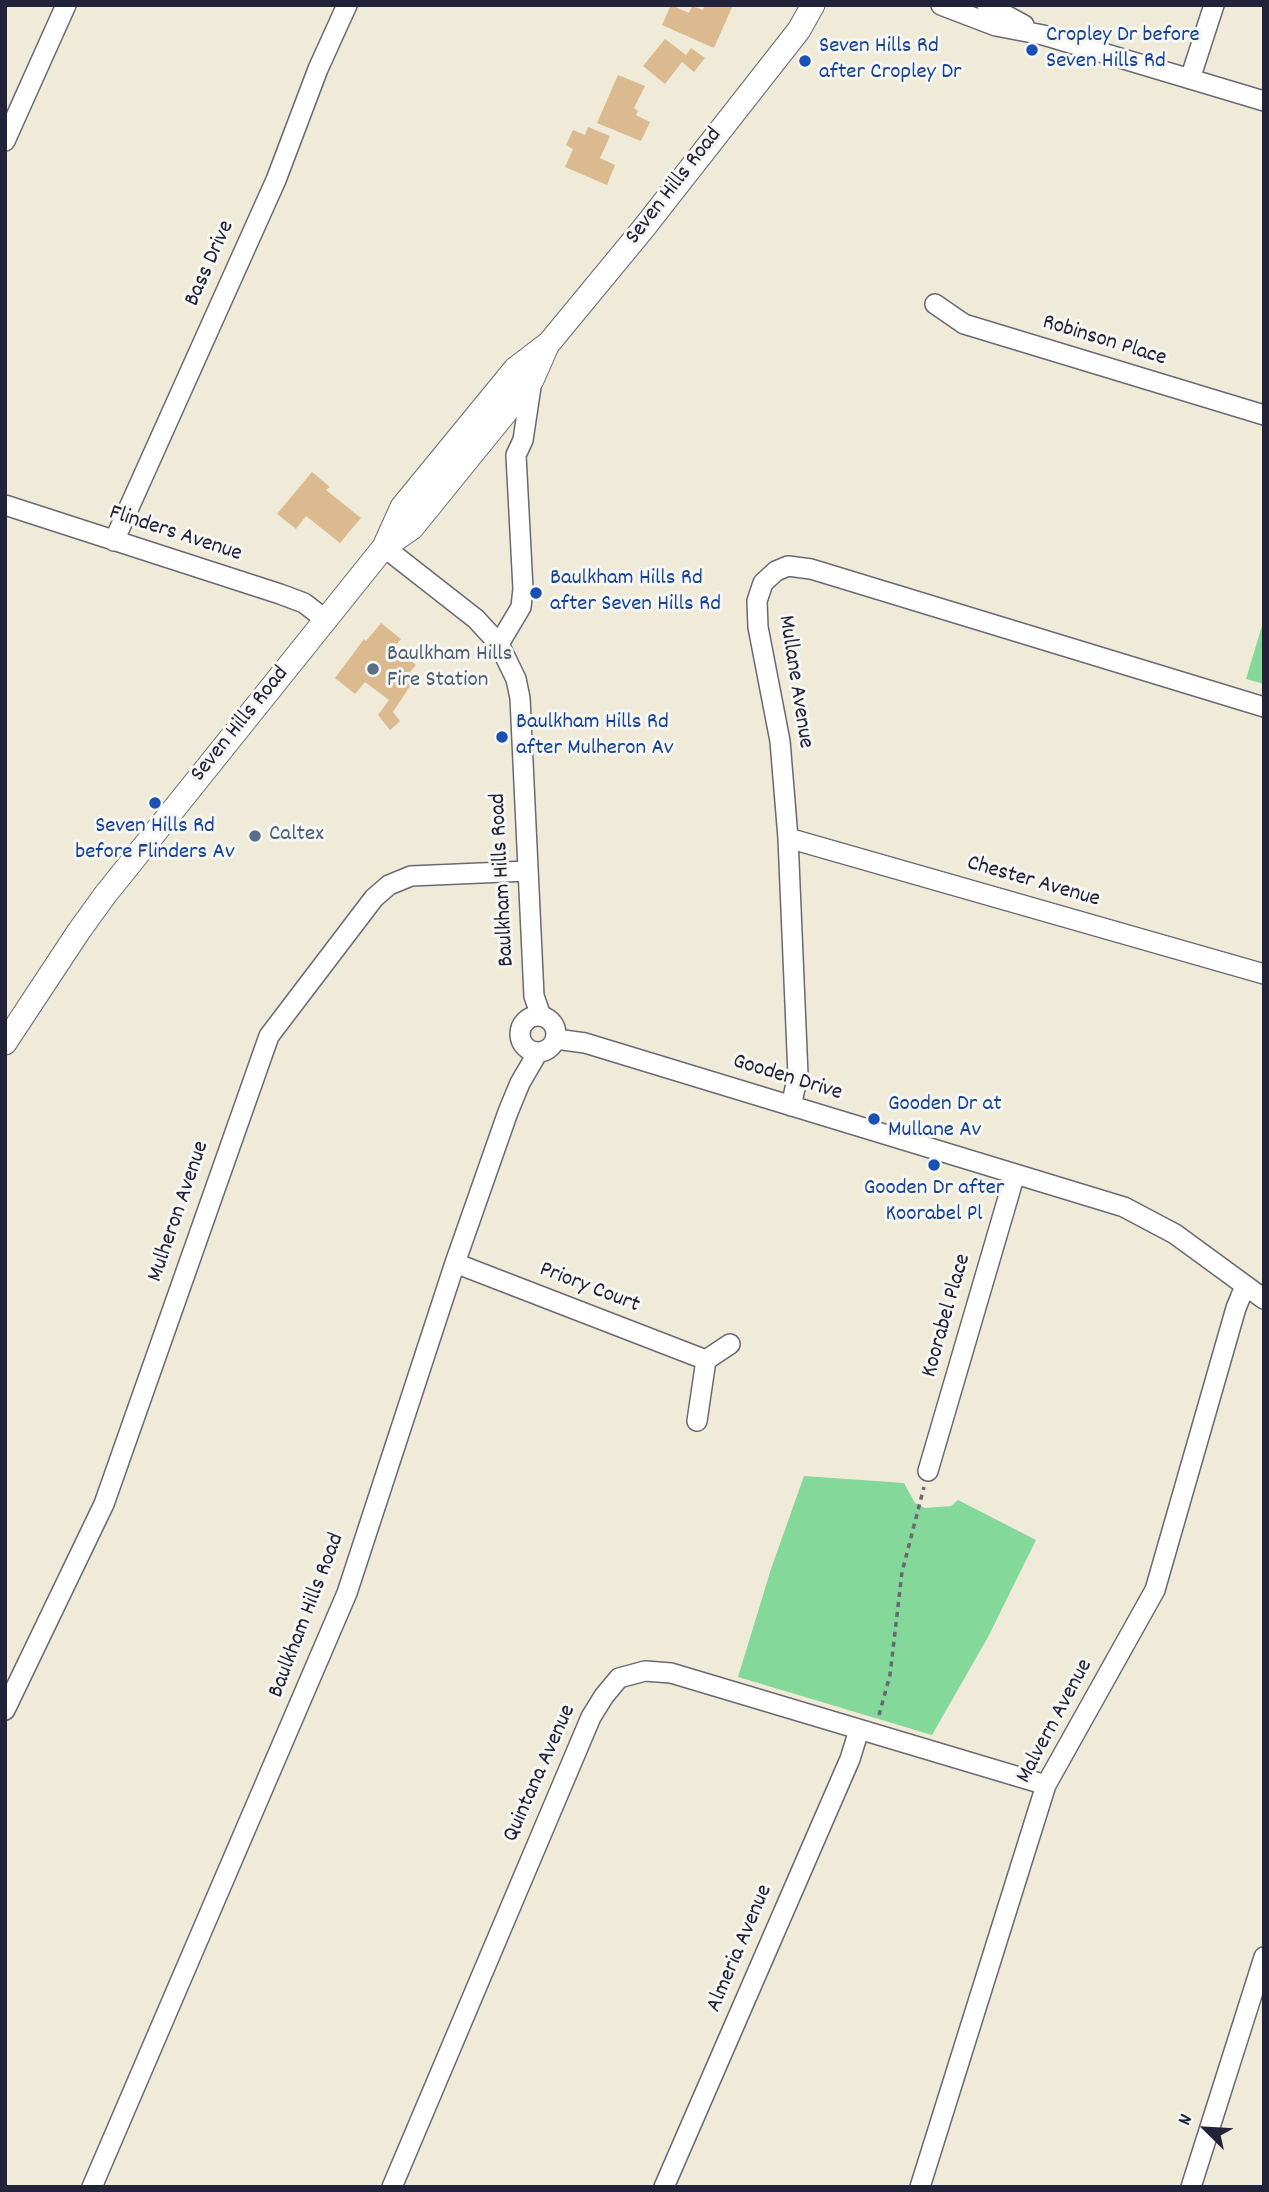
<!DOCTYPE html>
<html>
<head>
<meta charset="utf-8">
<style>
  body { margin:0 }
  #map { position:relative; width:1269px; height:2192px; overflow:hidden; background:#f0ebd8; font-family:Dekko,sans-serif }
  canvas { display:block }
  .frame { position:absolute; inset:0; border:7px solid #22223b; pointer-events:none }
  .north { position:absolute; left:1171px; top:2094px; width:70px; height:70px; -webkit-text-stroke:5px #f6f6f2; paint-order:stroke; rotate:294deg; font-size:19px; font-weight:700; line-height:28px; text-align:center; color:#22223b }
  .north::after { content:''; display:block; margin:auto; width:24px; height:32px; background:#22223b; clip-path:polygon(50% 0,100% 100%,50% 72%,0 100%) }
</style>
</head>
<body>
<div id="map">
<canvas width="1269" height="2192"></canvas>
<div class="frame"></div>
<div class="north">N</div>
</div>
<script>
const ctx = document.querySelector('canvas').getContext('2d');
ctx.lineJoin = 'round';
function fillPath(path, color) { ctx.fillStyle = color; ctx.fill(path, 'evenodd'); }
const toPath = rows => new Path2D(rows.map(r => 'M' + r).join(''));
function strokePath(path, color, width, dash) { ctx.strokeStyle = color; ctx.lineWidth = width; ctx.lineCap = dash ? 'butt' : 'round'; ctx.setLineDash(dash || []); ctx.stroke(path); }
function drawText(font, color, halo, rows, align = 'center') {
  ctx.font = font + ' Dekko,sans-serif'; ctx.lineWidth = 6; ctx.setLineDash([]); ctx.textBaseline = 'middle'; ctx.strokeStyle = halo; ctx.fillStyle = color; for (const [text, x, y, turn = 0] of rows) {
    ctx.save(); ctx.translate(x, y); ctx.rotate((+turn || 0) * Math.PI / 180); ctx.textAlign = isNaN(turn) ? turn : align; if (halo) ctx.strokeText(text, 0, 0); ctx.fillText(text, 0, 0); ctx.restore();
  }
}
fillPath(toPath([
  [1264,619,1264,684,1246,679],
  [804,1476,904,1483,915,1503,925,1508,951,1506,958,1500,1036,1540,988,1637,932,1735,738,1677,771,1569]
]), '#84d89a');
fillPath(toPath([
  [671,5,689,13,692,6,703,10,705,5,733,5,714,48,662,25],
  [665,39,686,55,691,48,705,58,694,72,682,62,665,84,643,66],
  [618,75,645,86,634,108,638,111,636,115,650,122,641,141,597,123],
  [588,127,610,136,600,158,615,165,607,185,565,167,573,149,566,145,573,130,585,135],
  [312,472,330,487,326,490,361,518,340,543,306,516,296,529,277,514],
  [381,623,401,639,395,646,416,665,410,672,416,677,393,712,400,721,390,730,378,715,389,700,365,682,355,694,335,678,364,639,366,641]
]), '#daba8e');
const minor = toPath([
  [941,5,996,26,1043,35,1264,101],
  [987,5,1024,25],
  [1190,79,1214,5],
  [5,141,66,5],
  [935,304,964,324,1264,415],
  [5,505,280,594,304,603,326,620],
  [114,541,276,180,318,69,347,5],
  [384,547,476,619,499,644,516,679,520,698,534,996,541,1016],
  [499,644,521,607,523,589,516,455,523,440,532,380],
  [788,838,1264,974],
  '520 1034a18 18 0 1 1 36 0a18 18 0 1 1-36 0Z',
  [556,1039,585,1043,1124,1207,1175,1234,1264,1299],
  [791,1106,798,1075,788,838,780,741,758,627,757,601,763,583,776,571,788,566,811,569,1264,707],
  [455,1263,706,1360,730,1344],
  [697,1421,706,1360],
  [928,1471,1015,1174],
  [5,1710,104,1504,269,1036,374,898,389,885,411,876,527,871],
  [92,2187,347,1593,455,1263,508,1112,520,1083,538,1052],
  [392,2187,591,1717,604,1696,619,1678,645,1671,671,1673,1046,1785],
  [664,2187,850,1759,859,1730],
  [920,2187,1046,1785,1155,1590,1236,1308,1245,1286],
  [1191,2187,1264,1957]
]);
const major = toPath([
  [386,546,412,528,532,380,547,346],
  [5,1043,79,931,105,895,384,547,402,507,515,369,549,343,643,229,799,30,813,5]
]);
strokePath(minor, '#6a6872', 22);
strokePath(major, '#6a6872', 25);
strokePath(toPath([
  [879,1715,890,1675,902,1572,924,1487]
]), '#6a6872', 3.5, [5, 5]);
strokePath(minor, '#fff', 19);
strokePath(major, '#fff', 23);
for (const [x, y, r, color] of [
  [1032,50,7,"#1a4fb4"],
  [805,61,7,"#1a4fb4"],
  [536,593,7,"#1a4fb4"],
  [373,669,7,"#5c6f8a"],
  [502,737,7,"#1a4fb4"],
  [155,803,7,"#1a4fb4"],
  [255,836,7,"#5c6f8a"],
  [874,1119,7,"#1a4fb4"],
  [934,1165,7,"#1a4fb4"]
]) { const dot = new Path2D(); dot.arc(x, y, r, 0, 2 * Math.PI); ctx.fillStyle = color; ctx.fill(dot); strokePath(dot, '#f6f6f2', 2.5); }
drawText('23px', '#164399', '#f6f6f2', [
  ["Cropley Dr before",1046,37],
  ["Seven Hills Rd",1046,63],
  ["Seven Hills Rd",819,48],
  ["after Cropley Dr",819,74],
  ["Baulkham Hills Rd",550,580],
  ["after Seven Hills Rd",550,606],
  ["Baulkham Hills Rd",516,724],
  ["after Mulheron Av",516,750],
  ["Seven Hills Rd",155,828,"center"],
  ["before Flinders Av",155,854,"center"],
  ["Gooden Dr at",888,1106],
  ["Mullane Av",888,1132],
  ["Gooden Dr after",934,1190,"center"],
  ["Koorabel Pl",934,1216,"center"]
], 'left');
drawText('23px', '#22223b', '#f6f6f2', [
  ["Seven Hills Road",675,187,-52],
  ["Bass Drive",211,264,-66],
  ["Robinson Place",1104,342,17],
  ["Flinders Avenue",175,535,18],
  ["Mullane Avenue",794,682,81],
  ["Seven Hills Road",241,725,-51],
  ["Baulkham Hills Road",504,880,-93],
  ["Chester Avenue",1033,883,16],
  ["Gooden Drive",787,1079,17],
  ["Mulheron Avenue",180,1212,-71],
  ["Priory Court",589,1289,21],
  ["Koorabel Place",948,1316,-74],
  ["Baulkham Hills Road",308,1616,-69],
  ["Malvern Avenue",1056,1722,-62],
  ["Quintana Avenue",541,1774,-66],
  ["Almeria Avenue",741,1949,-67]
]);
drawText('23px', '#4e5e75', '#f6f6f2', [
  ["Baulkham Hills",387,656],
  ["Fire Station",387,682],
  ["Caltex",269,836]
], 'left');
</script>
</body>
</html>
